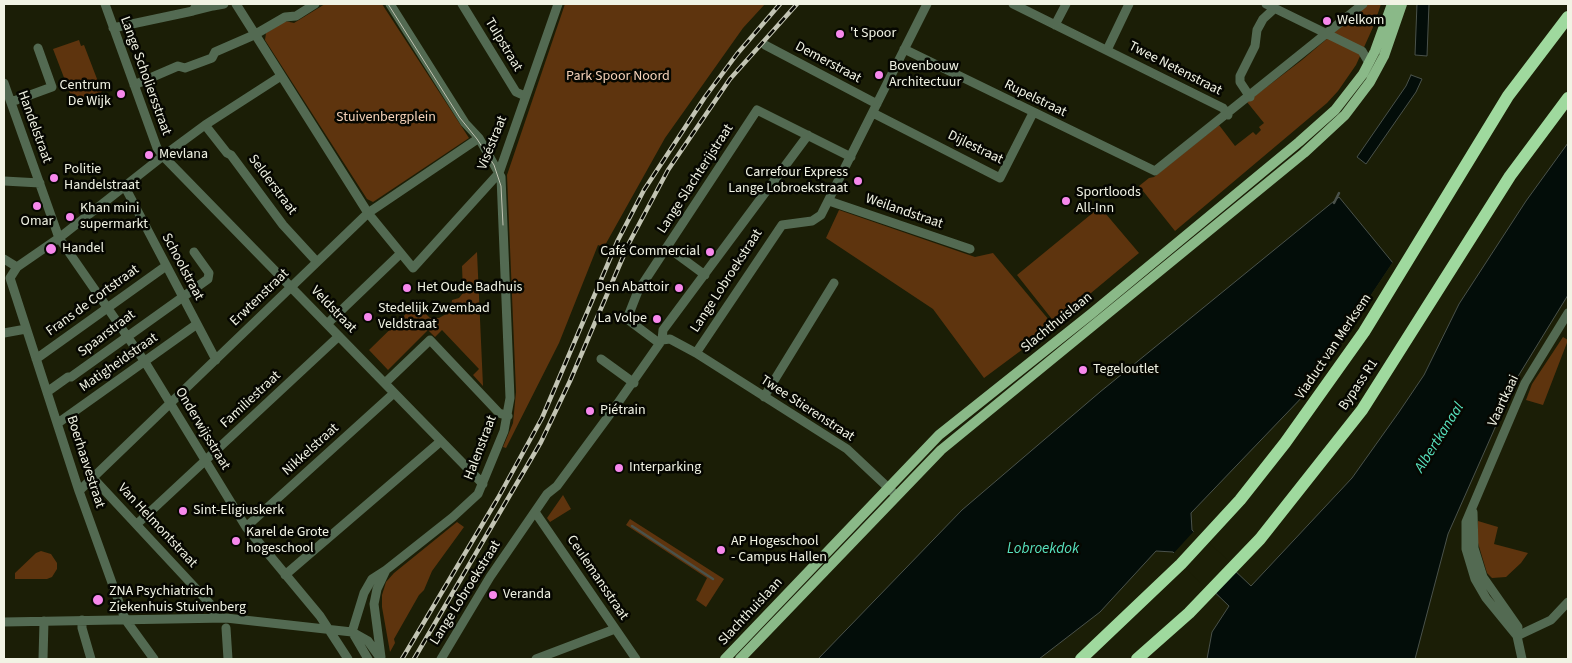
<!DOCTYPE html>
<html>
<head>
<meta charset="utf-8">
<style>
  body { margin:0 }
  #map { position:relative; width:1572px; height:663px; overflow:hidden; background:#1b1e06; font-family:"Source Sans 3",sans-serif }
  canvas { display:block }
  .frame { position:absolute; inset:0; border:5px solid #f1f3e4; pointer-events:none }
</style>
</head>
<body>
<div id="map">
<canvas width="1572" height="663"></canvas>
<div class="frame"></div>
</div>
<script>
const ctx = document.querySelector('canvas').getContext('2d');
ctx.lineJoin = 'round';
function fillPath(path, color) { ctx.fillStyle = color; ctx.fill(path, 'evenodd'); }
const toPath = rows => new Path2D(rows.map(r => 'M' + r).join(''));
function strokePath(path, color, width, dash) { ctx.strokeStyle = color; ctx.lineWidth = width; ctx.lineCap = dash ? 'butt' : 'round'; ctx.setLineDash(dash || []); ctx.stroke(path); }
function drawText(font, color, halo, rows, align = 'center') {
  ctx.font = font + ' "Source Sans 3",sans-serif'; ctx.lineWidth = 5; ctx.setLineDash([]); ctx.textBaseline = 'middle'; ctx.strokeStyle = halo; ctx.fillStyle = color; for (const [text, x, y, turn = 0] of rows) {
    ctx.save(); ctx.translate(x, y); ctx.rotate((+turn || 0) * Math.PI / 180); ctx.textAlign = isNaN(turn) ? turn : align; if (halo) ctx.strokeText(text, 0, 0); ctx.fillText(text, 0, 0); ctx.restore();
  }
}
fillPath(toPath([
  [325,4,382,4,469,138,373,202,367,199,265,40,266,33,285,21,294,23],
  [565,4,765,4,743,28,665,138,604,247,598,245,559,343,506,448,503,447,513,423,516,392,507,175],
  [1368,4,1381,4,1374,25,1356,65,1338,91,1327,103,1175,231,1139,186,1149,178,1154,177,1219,125,1235,146,1253,132,1256,135,1261,130,1259,127,1264,123,1247,102,1302,60],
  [79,40,81,46,84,45,102,92,73,101,53,49],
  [1100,207,1139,253,1055,323,1017,275],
  [839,210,975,257,993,253,1054,326,984,378,933,309,826,238],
  [477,252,483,386,473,375,479,369,442,330,435,337,428,330,388,370,369,350,416,304,430,318,439,318,446,314,451,308,452,300,459,298,463,293,462,266],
  [1563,337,1568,340,1543,405,1526,400,1532,384],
  [563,495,571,509,550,522,547,518],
  [630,519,724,579,706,607,696,600,707,578,626,525],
  [1478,521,1498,527,1494,544,1528,553,1521,563,1506,577,1492,578,1487,573,1478,543],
  [457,522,464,527,432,571,424,590,419,595,394,639,395,643,390,652,382,607,382,595,386,582,394,573],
  [41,551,51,554,57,563,57,569,52,577,47,579,15,579,15,573,36,553]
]), '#5e340e');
const water = toPath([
  [1417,4,1429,4,1427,56,1415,55,1417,4],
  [1411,75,1422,79,1416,92,1366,164,1357,157,1406,86,1411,75],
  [1568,143,1568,295,1517,378,1448,534,1415,659,1207,659,1212,632,1229,606,1173,552,1156,551,1100,612,1039,659,818,659,962,510,1100,392,1339,197,1393,263,1307,392,1191,513,1192,530,1251,586,1352,478,1399,412,1424,375,1459,304,1526,201,1568,143]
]);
fillPath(water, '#030d09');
strokePath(water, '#4a524b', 1);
fillPath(toPath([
  [1394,260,1395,264,1356,324,1309,393,1297,406],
  [1195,530,1230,562,1207,589,1172,555]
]), '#1b1e06');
strokePath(toPath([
  [1334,203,1339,193],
  [632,526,713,579]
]), '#4a524b', 2.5);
strokePath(toPath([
  [105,4,157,148,163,156,483,484],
  [212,4,213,6,224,4],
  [236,4,368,213,413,268,499,173,558,4],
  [462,4,516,92,525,96],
  [1013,4,1223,108,1228,115],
  [1266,4,1362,51,1369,63],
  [193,11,213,6],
  [1055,25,1066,4],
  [113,28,193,11,197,4],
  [765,45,877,104],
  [904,49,1155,171,1363,4],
  [1107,50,1129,4],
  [4,83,59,238,145,362,246,527,320,616,348,659],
  [134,85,178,66,185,68,212,58,215,52,254,35,285,17,296,16,315,4],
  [1250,97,1240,82,1240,76,1255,46,1257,30,1263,19,1275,8],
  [11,102,52,87,38,48],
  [873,113,1000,178,1033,113],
  [205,125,227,153,231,155,283,225,317,262],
  [4,181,40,183],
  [125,187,216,360],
  [829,201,970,249],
  [667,247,705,275],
  [4,259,17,267],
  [327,324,400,254],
  [4,333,26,329],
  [662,340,663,330,808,135],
  [659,343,627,319,638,291,757,110,851,157],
  [696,353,782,225,812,221,821,215,927,4],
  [36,359,166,266],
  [601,359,634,383],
  [385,383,430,340,499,413,508,416],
  [47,392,68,377,71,377,208,279,209,273,194,252],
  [764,397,834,283],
  [58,423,197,324],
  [93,478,214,608,214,618],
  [79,491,368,213,479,138],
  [535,512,636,659],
  [1473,512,1474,548,1483,577,1518,627],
  [137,524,339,336],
  [246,527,394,393],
  [285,575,441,441],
  [82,620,82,628,91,659],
  [4,622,226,618,352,632,368,641,381,659],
  [226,628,228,659],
  [352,632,364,593,372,579,386,570,453,517,478,494,504,431,510,398,501,177,479,138,465,123,390,4],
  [354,635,368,659],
  [1517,636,1551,620,1568,602],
  [381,657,374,604,377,589,386,570],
  [43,659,44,621],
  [154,659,125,619,79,491,10,278,17,267,59,238,163,156,205,125,281,76],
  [441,659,490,577,547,494,557,486,613,410,662,340,670,339,696,353,847,449,897,496],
  [536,659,615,629],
  [1522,659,1517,636,1486,598,1475,579,1466,549,1466,522,1525,383,1568,313]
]), '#536a52', 9);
strokePath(toPath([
  [725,659,939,435,1091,314,1299,142,1335,110,1363,74,1375,51,1392,4],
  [740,659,941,450,1304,153,1345,115,1370,82,1384,56,1402,4]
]), '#8ab988', 10);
strokePath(toPath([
  [1081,659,1181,564,1240,500,1285,443,1364,332,1508,96,1568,17],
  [1137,659,1189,613,1260,539,1362,410,1510,176,1568,98]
]), '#9fd99e', 12);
strokePath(toPath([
  [388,4,460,118,477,139,494,165,501,186,503,225]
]), '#c2c4b3', 1);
const rail = toPath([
  [402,659,498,498,542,418,618,240,644,190,705,97,737,54,780,4],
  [414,659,541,442,570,381,629,243,668,170,730,79,797,4]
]);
strokePath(rail, '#c2c4b3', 4.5);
strokePath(rail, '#060701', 2.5, [8]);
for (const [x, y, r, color] of [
  [1327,21,5,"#f788ec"],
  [840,34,5,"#f788ec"],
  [879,75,5,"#f788ec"],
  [121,94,5,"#f788ec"],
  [149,155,5,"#f788ec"],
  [54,178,5,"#f788ec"],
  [858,181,5,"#f788ec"],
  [1066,201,5,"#f788ec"],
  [37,206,5,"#f788ec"],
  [70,217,5,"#f788ec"],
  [51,249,6,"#f788ec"],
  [710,252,5,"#f788ec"],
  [407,288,5,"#f788ec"],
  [679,288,5,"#f788ec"],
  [368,317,5,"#f788ec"],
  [657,319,5,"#f788ec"],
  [1083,370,5,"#f788ec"],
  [590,411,5,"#f788ec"],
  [619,468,5,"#f788ec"],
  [183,511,5,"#f788ec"],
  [236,541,5,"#f788ec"],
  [721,550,5,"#f788ec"],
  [493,595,5,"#f788ec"],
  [98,600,6,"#f788ec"]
]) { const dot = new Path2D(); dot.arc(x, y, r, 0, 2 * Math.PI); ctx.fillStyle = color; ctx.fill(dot); strokePath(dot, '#060701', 2); }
drawText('14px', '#f1f3e4', '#060701', [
  ["Welkom",1337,21],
  ["'t Spoor",850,34],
  ["Bovenbouw",889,67],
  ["Architectuur",889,83],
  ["Centrum",111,86,"right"],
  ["De Wijk",111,102,"right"],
  ["Mevlana",159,155],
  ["Politie",64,170],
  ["Handelstraat",64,186],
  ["Carrefour Express",848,173,"right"],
  ["Lange Lobroekstraat",848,189,"right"],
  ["Sportloods",1076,193],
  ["All-Inn",1076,209],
  ["Khan mini",80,209],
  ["supermarkt",80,225],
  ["Omar",37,222,"center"],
  ["Handel",62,249],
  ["Café Commercial",700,252,"right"],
  ["Het Oude Badhuis",417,288],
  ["Den Abattoir",669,288,"right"],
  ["Stedelijk Zwembad",378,309],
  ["Veldstraat",378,325],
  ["La Volpe",647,319,"right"],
  ["Tegeloutlet",1093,370],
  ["Piétrain",600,411],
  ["Interparking",629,468],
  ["Sint-Eligiuskerk",193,511],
  ["Karel de Grote",246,533],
  ["hogeschool",246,549],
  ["AP Hogeschool",731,542],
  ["- Campus Hallen",731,558],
  ["ZNA Psychiatrisch",109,592],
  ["Ziekenhuis Stuivenberg",109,608],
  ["Veranda",503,595]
], 'left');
drawText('14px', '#f1f3e4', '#060701', [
  ["Tulpstraat",503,45,59],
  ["Demerstraat",828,63,28],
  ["Twee Netenstraat",1175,69,27],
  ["Lange Scholiersstraat",145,76,70],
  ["Rupelstraat",1035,99,26],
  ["Handelstraat",34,127,70],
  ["Viséstraat",493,143,-68],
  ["Dijlestraat",975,148,26],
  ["Lange Slachterijstraat",696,179,-57],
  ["Selderstraat",272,185,53],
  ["Weilandstraat",904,212,19],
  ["Schoolstraat",182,267,62],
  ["Lange Lobroekstraat",727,281,-57],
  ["Erwtenstraat",260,298,-44],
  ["Frans de Cortstraat",93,301,-36],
  ["Veldstraat",333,310,46],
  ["Slachthuislaan",1057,323,-39],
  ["Spaarstraat",107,334,-37],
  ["Viaduct van Merksem",1334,347,-56],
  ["Matigheidstraat",119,363,-35],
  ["Bypass R1",1359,385,-56],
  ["Familiestraat",251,400,-43],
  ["Vaartkaai",1504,401,-65],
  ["Twee Stierenstraat",807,409,33],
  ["Onderwijsstraat",202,429,59],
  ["Halenstraat",481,448,-69],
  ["Nikkelstraat",311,450,-42],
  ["Boerhaavestraat",85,462,72],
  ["Van Helmontstraat",157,526,47],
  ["Ceulemansstraat",597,578,56],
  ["Lange Lobroekstraat",466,593,-58],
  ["Slachthuislaan",751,612,-47]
]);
drawText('14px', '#f5d2b9', '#060701', [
  ["Park Spoor Noord",618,77],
  ["Stuivenbergplein",386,118]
]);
drawText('italic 15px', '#58e3bf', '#060701', [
  ["Albertkanaal",1440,438,-58],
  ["Lobroekdok",1043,550]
]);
</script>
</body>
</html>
